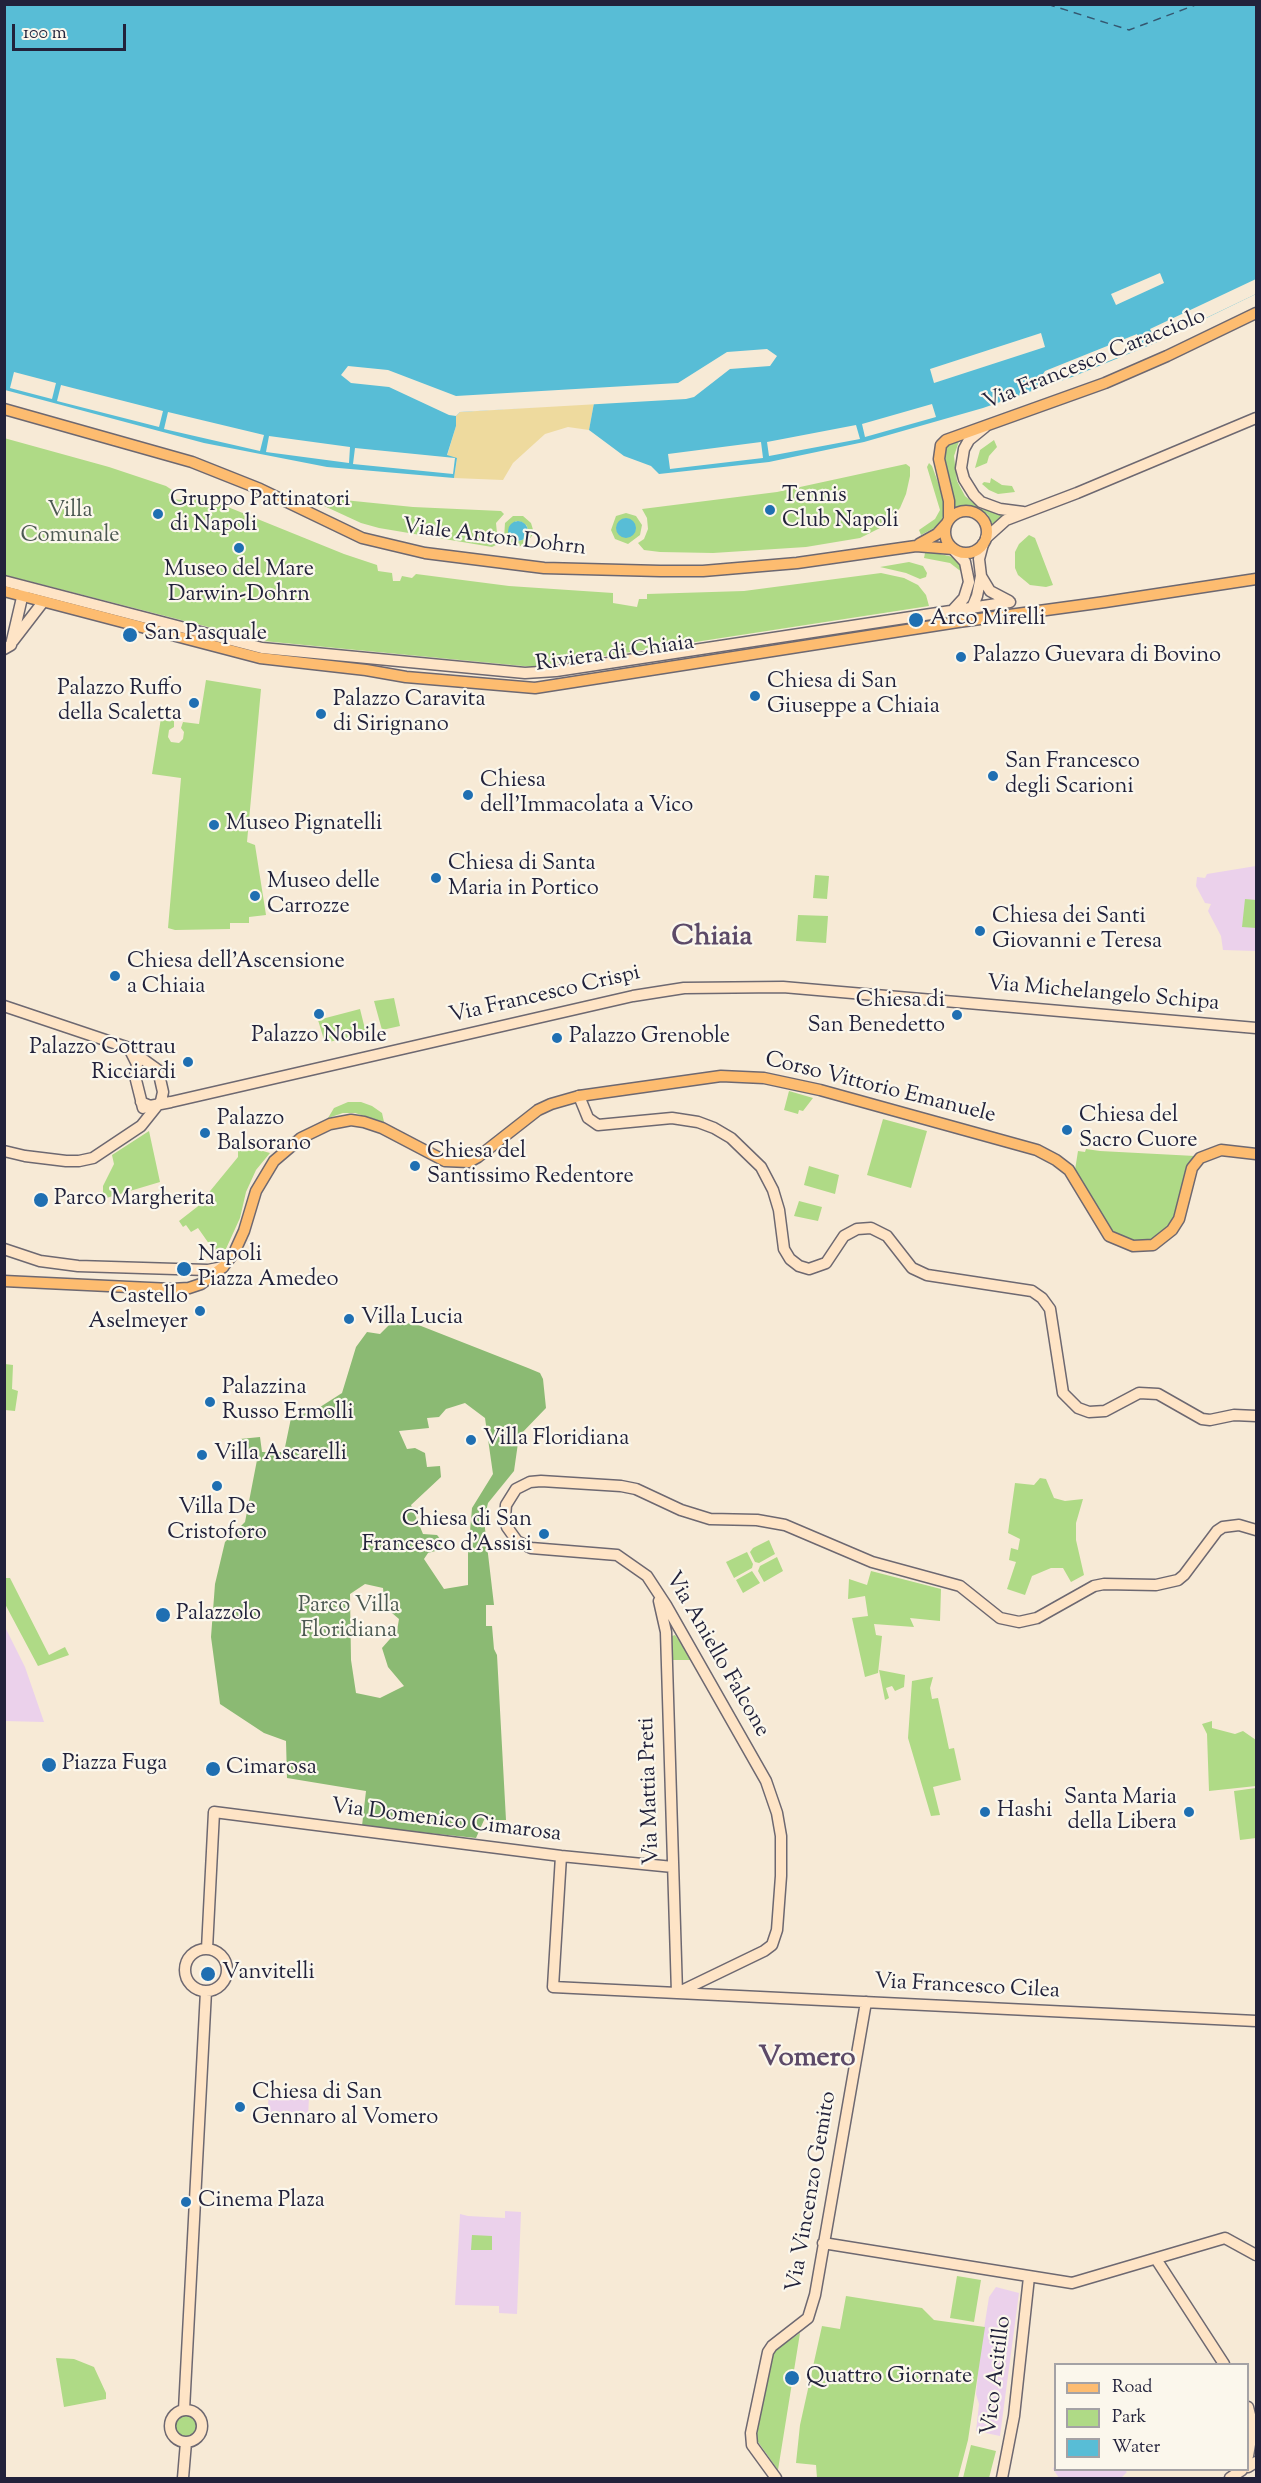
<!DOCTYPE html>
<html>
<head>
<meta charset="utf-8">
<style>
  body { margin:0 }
  #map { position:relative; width:1261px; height:2483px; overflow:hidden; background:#f7ead6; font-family:"Sorts Mill Goudy",serif }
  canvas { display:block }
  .frame { position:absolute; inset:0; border:6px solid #22223b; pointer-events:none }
  .legend { position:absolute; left:1054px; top:2363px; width:195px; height:108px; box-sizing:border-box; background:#fbf7ec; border:2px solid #a4a2a5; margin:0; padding:8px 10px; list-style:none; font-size:18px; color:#22223b }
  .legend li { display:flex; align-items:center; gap:12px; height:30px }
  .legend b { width:30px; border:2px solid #a4a2a5 }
  .scale { position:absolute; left:12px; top:24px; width:114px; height:27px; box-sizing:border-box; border:3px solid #22223b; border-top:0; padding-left:8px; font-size:18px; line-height:21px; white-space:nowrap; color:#22223b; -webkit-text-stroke:4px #fbf7ec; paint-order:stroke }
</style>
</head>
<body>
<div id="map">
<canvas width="1261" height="2483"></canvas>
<div class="frame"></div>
<ul class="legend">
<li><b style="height:8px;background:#fdbc70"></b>Road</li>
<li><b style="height:16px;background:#afda86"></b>Park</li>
<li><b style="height:16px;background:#58bdd6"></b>Water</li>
</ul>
<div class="scale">100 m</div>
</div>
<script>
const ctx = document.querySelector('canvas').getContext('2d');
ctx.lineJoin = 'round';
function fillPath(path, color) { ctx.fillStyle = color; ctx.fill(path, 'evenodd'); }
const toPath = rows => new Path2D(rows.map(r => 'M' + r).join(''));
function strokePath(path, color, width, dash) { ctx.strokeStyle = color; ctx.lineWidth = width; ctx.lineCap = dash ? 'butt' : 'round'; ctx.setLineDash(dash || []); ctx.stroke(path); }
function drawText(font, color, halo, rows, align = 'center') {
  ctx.font = font + ' "Sorts Mill Goudy",serif'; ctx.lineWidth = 4.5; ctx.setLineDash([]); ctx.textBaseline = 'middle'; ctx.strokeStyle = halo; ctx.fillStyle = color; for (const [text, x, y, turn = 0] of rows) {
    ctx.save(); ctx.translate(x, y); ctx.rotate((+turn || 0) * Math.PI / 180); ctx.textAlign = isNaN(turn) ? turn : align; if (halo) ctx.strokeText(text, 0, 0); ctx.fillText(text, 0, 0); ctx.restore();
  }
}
fillPath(toPath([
  [1256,866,1256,951,1223,950,1221,936,1208,911,1211,904,1205,903,1196,886,1197,877,1205,878,1207,874],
  [4,1625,25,1667,44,1722,5,1721],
  [269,2092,309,2095,308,2122,267,2120],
  [505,2211,521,2212,517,2314,499,2313,499,2306,455,2305,460,2214,468,2216,505,2218],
  [996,2287,1019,2293,1000,2436,976,2431,979,2404,976,2394,980,2354,989,2297],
  [1055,2465,1056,2470,1124,2470,1127,2472,1121,2478,1059,2478,1053,2469]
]), '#ebd1eb');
fillPath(toPath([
  [4,438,109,467,166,486,172,490,168,495,171,499,182,500,184,495,191,497,192,494,213,501,344,554,377,565,378,571,392,573,393,581,400,581,402,576,412,578,416,574,509,586,613,593,613,603,637,607,639,599,647,599,647,594,744,591,881,573,904,578,918,585,926,595,929,606,533,667,263,641,5,575],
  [994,440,997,447,989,456,987,463,975,468,980,450],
  [959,441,954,456,957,481,965,496,979,508,1006,516,992,524,988,515,979,508,966,505,954,507,943,466,945,450,949,444],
  [929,463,932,466,943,496,945,508,942,520,938,526,921,535,919,530,935,519,940,510,927,467],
  [906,464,910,467,910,476,906,494,900,508,882,527,860,538,806,547,713,553,660,552,644,550,638,543,644,539,648,529,647,518,642,509,777,492],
  [991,478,1002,485,1012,486,1015,492,998,494,989,490,982,484,984,482,990,483],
  [324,498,413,507,501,511,504,514,496,523,498,544,492,547,379,528,361,523,322,505,321,501],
  [626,513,636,516,642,525,640,535,628,544,615,539,611,530,616,516],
  [513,516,523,516,531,523,534,533,525,545,515,547,504,538,505,523],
  [516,521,522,522,527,526,528,533,522,540,519,541,509,534,509,528],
  [1029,535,1035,538,1053,585,1046,587,1030,585,1018,575,1015,568,1015,552,1019,544],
  [932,552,953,557,961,565,963,573,950,563,924,558,925,553],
  [909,562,923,566,927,573,926,577,920,579,906,573,880,567],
  [206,680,261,689,247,842,255,845,266,915,249,917,249,923,230,923,230,929,175,930,168,928,181,778,152,774,161,718,174,720,174,727,169,730,168,737,171,742,179,743,183,739,184,732,181,728,183,722,199,724],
  [815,875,829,876,827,899,813,898],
  [1245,899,1256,900,1256,928,1242,927],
  [798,915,828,916,826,943,796,941],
  [394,998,400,1026,382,1030,374,1001],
  [360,1009,366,1033,325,1043,318,1020],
  [789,1091,813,1098,803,1111,799,1110,798,1114,784,1110],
  [348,1102,361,1102,372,1106,382,1113,384,1122,355,1113,343,1113,328,1118,334,1108],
  [883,1119,927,1131,911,1188,867,1175],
  [149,1131,160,1182,103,1199,103,1186,114,1164,112,1155],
  [238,1144,270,1153,256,1170,246,1192,240,1218,225,1251,219,1258,198,1228,191,1232,186,1225,183,1227,179,1221,197,1207,238,1157],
  [1086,1149,1100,1151,1195,1156,1186,1171,1175,1214,1169,1227,1152,1240,1139,1242,1129,1240,1112,1232,1075,1170,1078,1151,1085,1152],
  [809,1166,839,1175,835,1194,804,1185],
  [799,1201,822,1207,818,1221,794,1216],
  [5,1364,13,1365,12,1389,18,1391,15,1411,5,1410],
  [1040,1478,1046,1479,1054,1498,1065,1501,1083,1499,1076,1523,1076,1540,1084,1575,1071,1582,1063,1568,1051,1568,1032,1576,1025,1595,1007,1589,1016,1562,1009,1560,1011,1548,1018,1550,1020,1539,1008,1533,1015,1483,1034,1485],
  [769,1540,775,1554,759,1563,755,1562,750,1552,753,1548],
  [747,1552,753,1564,752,1568,734,1578,726,1562],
  [777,1557,783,1571,764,1582,758,1571,760,1566],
  [752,1571,760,1583,743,1593,736,1580],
  [871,1571,941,1589,940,1621,910,1618,914,1627,874,1624,876,1635,882,1636,878,1673,865,1677,852,1618,868,1616,865,1596,848,1599,849,1579,867,1585],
  [5,1578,10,1578,49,1655,65,1647,69,1655,38,1666,5,1604],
  [675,1635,693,1660,672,1660,672,1636],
  [879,1670,905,1675,904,1687,895,1691,892,1686,886,1688,889,1698,885,1700],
  [933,1677,930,1688,932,1699,938,1698,949,1749,954,1748,961,1780,933,1787,940,1815,931,1816,908,1738,912,1681],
  [1212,1721,1212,1728,1235,1734,1243,1731,1256,1740,1256,1786,1209,1791,1207,1734,1202,1724],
  [1256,1788,1256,1838,1240,1840,1234,1791],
  [472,2235,492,2236,492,2250,471,2250],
  [957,2276,981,2280,974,2322,950,2318],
  [846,2296,922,2308,934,2320,985,2327,968,2440,958,2478,817,2478,816,2465,796,2463,800,2425,822,2326,840,2329],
  [800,2333,778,2470,756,2439,773,2352],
  [56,2358,74,2359,94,2367,106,2393,106,2399,64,2407],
  '173 2426a13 13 0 1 1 26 0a13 13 0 1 1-26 0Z',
  [971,2445,996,2451,989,2478,963,2478]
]), '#afda86');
fillPath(toPath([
  [392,1322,416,1324,528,1368,540,1373,543,1379,546,1408,519,1436,514,1471,488,1503,484,1520,494,1605,486,1605,486,1626,492,1626,494,1649,497,1655,506,1820,484,1820,476,1838,362,1826,366,1791,287,1778,286,1741,264,1733,220,1704,211,1637,215,1584,225,1542,245,1522,257,1460,240,1439,260,1437,262,1452,284,1452,291,1418,317,1409,342,1393,356,1347,367,1332,380,1334],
  [465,1403,485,1418,493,1474,472,1508,468,1554,468,1585,444,1589,424,1559,428,1553,439,1550,442,1541,437,1535,423,1534,411,1505,441,1477,440,1466,427,1467,425,1453,415,1448,407,1449,399,1431,429,1428,427,1418,439,1417,446,1409],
  [365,1584,383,1588,385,1607,399,1619,397,1631,382,1648,388,1667,404,1686,380,1698,356,1693,351,1660,350,1594]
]), '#8bba73');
fillPath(toPath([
  [594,403,589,430,568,427,545,434,513,463,503,480,454,478,457,459,447,456,456,426,456,416,460,412]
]), '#eeda9e');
fillPath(toPath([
  [4,5,1256,5,1256,294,1155,343,1072,377,983,408,864,442,769,462,659,474,651,466,624,456,589,430,594,403,460,412,456,416,456,426,447,455,457,458,454,478,327,467,204,443,5,390],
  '616 528a10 10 0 1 1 20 0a10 10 0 1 1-20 0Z',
  '508 531a10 10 0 1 1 20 0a10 10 0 1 1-20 0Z'
]), '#58bdd6');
fillPath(toPath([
  [1160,273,1164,283,1116,305,1111,294],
  [1256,279,1256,294,1156,342,1150,329],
  [1041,333,1045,347,934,383,930,369],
  [1137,334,1142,348,1037,389,1039,380,1045,371],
  [767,349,777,356,770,366,730,369,694,397,686,399,460,412,456,416,449,415,389,387,351,383,341,375,348,366,388,370,456,396,678,383,727,352],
  [14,372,56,383,52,399,10,388],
  [61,385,163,411,159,427,57,401],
  [932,404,936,417,865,437,862,424],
  [168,412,264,435,260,451,164,429],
  [856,425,860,439,769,456,767,442],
  [269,436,350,447,349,463,266,452],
  [761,442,763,458,670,469,668,454],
  [355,448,455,458,453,474,353,464]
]), '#f7ead6');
strokePath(toPath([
  [1047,4,1129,30,1198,4]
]), '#355871', 1.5, [8, 6]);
const secondary = toPath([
  [985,427,969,440,964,449,961,468,964,479,974,495,981,502,1000,509,1023,512],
  [986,538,1006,520,1077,493,1256,418],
  [983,544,979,559,981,576,990,591,1009,601],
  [953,549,965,562,969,582,964,598,953,610],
  [4,581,262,648,525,673,556,671,1010,602],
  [971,610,977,596,981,576],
  [13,641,43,602],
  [4,649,11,645,24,589],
  [4,1006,126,1047,158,1070,163,1092,161,1101,141,1126,93,1158,79,1161,66,1161,25,1156,4,1151],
  [131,1052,137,1064,135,1076,143,1108],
  [579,1096,588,1118,598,1125,672,1118,698,1122,714,1128,731,1138,761,1167,773,1190,779,1210,784,1249,790,1259,799,1266,809,1269,826,1263,844,1236,857,1229,871,1228,887,1236,912,1268,927,1275,1032,1291,1042,1298,1050,1309,1063,1393,1078,1408,1089,1412,1105,1411,1139,1393,1158,1394,1202,1419,1210,1420,1234,1415,1256,1416],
  [141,1102,150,1106,171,1102,633,996,684,988,783,987,1256,1028],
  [4,1249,40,1261,78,1266,208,1270,223,1267],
  [659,1601,666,1632,677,1993],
  [561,1856,553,1987,1256,2021],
  '185 1970a21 21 0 1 1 42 0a21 21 0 1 1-42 0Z',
  [207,1949,214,1812,561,1856,673,1867],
  [677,1993,764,1951,772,1945,777,1930,781,1876,781,1836,777,1813,766,1781,666,1605,647,1576,617,1555,531,1548,517,1541,507,1527,505,1517,506,1505,516,1489,530,1482,541,1481,621,1486,636,1489,681,1510,710,1519,757,1520,785,1525,872,1562,960,1586,1000,1618,1019,1622,1037,1618,1094,1586,1104,1584,1156,1585,1178,1580,1184,1575,1217,1531,1223,1527,1239,1525,1256,1530],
  [823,2243,1072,2283,1225,2238,1256,2255],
  [1156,2259,1224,2364],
  [1248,2407,1253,2427,1248,2456],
  '170 2426a16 16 0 1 1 32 0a16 16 0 1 1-32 0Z',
  [184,2410,206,1991],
  [1248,2467,1256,2462],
  [183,2478,186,2442],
  [776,2478,752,2445,751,2433,768,2352,772,2346,808,2318,815,2295,866,2002],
  [1002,2478,1014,2416,1029,2277],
  [1230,2478,1242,2470]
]);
const primary = toPath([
  [4,409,192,462,260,489,362,538,425,553,544,568,660,571,703,571,797,563,916,546,953,549],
  '945 532a21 21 0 1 1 42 0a21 21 0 1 1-42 0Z',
  [949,519,949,501,939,459,941,445,946,440,1105,383,1167,356,1256,313],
  [919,544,937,534,946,524],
  [4,591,260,658,366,670,406,677,535,688,958,622,1105,602,1256,579],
  [4,1281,171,1289,189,1288,201,1284,223,1267,234,1253,244,1231,256,1191,274,1161,301,1138,330,1124,351,1120,364,1122,382,1128,445,1161,469,1162,478,1157,538,1110,551,1104,579,1096,721,1076,764,1078,820,1090,1037,1150,1056,1160,1069,1170,1109,1236,1133,1246,1153,1245,1172,1230,1179,1219,1192,1168,1200,1158,1221,1150,1256,1154]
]);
strokePath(secondary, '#6d6871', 13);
strokePath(primary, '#6d6871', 13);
strokePath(secondary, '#fee4c6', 10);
strokePath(primary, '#fdbc70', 10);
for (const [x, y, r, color] of [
  [770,510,6,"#1f6fb2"],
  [158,514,6,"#1f6fb2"],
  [239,548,6,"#1f6fb2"],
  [916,620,8,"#1f6fb2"],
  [130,635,8,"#1f6fb2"],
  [961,657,6,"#1f6fb2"],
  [755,696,6,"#1f6fb2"],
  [194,703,6,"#1f6fb2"],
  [321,714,6,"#1f6fb2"],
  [993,776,6,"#1f6fb2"],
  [468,795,6,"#1f6fb2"],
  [214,825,6,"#1f6fb2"],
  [436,878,6,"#1f6fb2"],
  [255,896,6,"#1f6fb2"],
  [980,931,6,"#1f6fb2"],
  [115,976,6,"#1f6fb2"],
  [319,1014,6,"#1f6fb2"],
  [957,1015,6,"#1f6fb2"],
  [557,1038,6,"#1f6fb2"],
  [188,1062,6,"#1f6fb2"],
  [1067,1130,6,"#1f6fb2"],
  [205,1133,6,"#1f6fb2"],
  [415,1166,6,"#1f6fb2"],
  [41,1200,8,"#1f6fb2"],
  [184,1269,8,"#1f6fb2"],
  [200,1311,6,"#1f6fb2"],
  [349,1319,6,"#1f6fb2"],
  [210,1402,6,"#1f6fb2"],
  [471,1440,6,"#1f6fb2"],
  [202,1455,6,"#1f6fb2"],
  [217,1486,6,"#1f6fb2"],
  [544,1534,6,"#1f6fb2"],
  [163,1615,8,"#1f6fb2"],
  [49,1765,8,"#1f6fb2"],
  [213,1769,8,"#1f6fb2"],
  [985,1812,6,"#1f6fb2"],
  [1189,1812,6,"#1f6fb2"],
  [208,1974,8,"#1f6fb2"],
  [240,2107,6,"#1f6fb2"],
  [186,2202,6,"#1f6fb2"],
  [792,2378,8,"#1f6fb2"]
]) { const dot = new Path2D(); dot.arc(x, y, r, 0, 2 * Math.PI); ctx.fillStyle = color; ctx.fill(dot); strokePath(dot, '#fbf7ec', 2); }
drawText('22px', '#22223b', '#fbf7ec', [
  ["Via Francesco Caracciolo",1095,361,-22],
  ["Viale Anton Dohrn",494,539,7],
  ["Riviera di Chiaia",615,655,-8],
  ["Via Michelangelo Schipa",1103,995,5],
  ["Via Francesco Crispi",545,996,-13],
  ["Corso Vittorio Emanuele",880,1089,14],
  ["Via Aniello Falcone",716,1655,60],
  ["Via Mattia Preti",651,1791,-92],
  ["Via Domenico Cimarosa",446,1822,7],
  ["Via Francesco Cilea",967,1988,3],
  ["Via Vincenzo Gemito",813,2192,-80],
  ["Vico Acitillo",998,2376,-83]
]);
drawText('22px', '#22223b', '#fbf7ec', [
  ["Tennis",782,497],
  ["Club Napoli",782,522],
  ["Gruppo Pattinatori",170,501],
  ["di Napoli",170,526],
  ["Museo del Mare",239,571,"center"],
  ["Darwin-Dohrn",239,596,"center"],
  ["Arco Mirelli",930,620],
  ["San Pasquale",144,635],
  ["Palazzo Guevara di Bovino",973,657],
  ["Chiesa di San",767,683],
  ["Giuseppe a Chiaia",767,708],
  ["Palazzo Ruffo",182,690,"right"],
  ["della Scaletta",182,715,"right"],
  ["Palazzo Caravita",333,701],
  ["di Sirignano",333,726],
  ["San Francesco",1005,763],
  ["degli Scarioni",1005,788],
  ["Chiesa",480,782],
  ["dell'Immacolata a Vico",480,807],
  ["Museo Pignatelli",226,825],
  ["Chiesa di Santa",448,865],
  ["Maria in Portico",448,890],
  ["Museo delle",267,883],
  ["Carrozze",267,908],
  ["Chiesa dei Santi",992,918],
  ["Giovanni e Teresa",992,943],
  ["Chiesa dell'Ascensione",127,963],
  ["a Chiaia",127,988],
  ["Chiesa di",945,1002,"right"],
  ["San Benedetto",945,1027,"right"],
  ["Palazzo Nobile",319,1037,"center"],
  ["Palazzo Grenoble",569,1038],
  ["Palazzo Cottrau",176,1049,"right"],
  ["Ricciardi",176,1074,"right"],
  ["Chiesa del",1079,1117],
  ["Sacro Cuore",1079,1142],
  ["Palazzo",217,1120],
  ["Balsorano",217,1145],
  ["Chiesa del",427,1153],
  ["Santissimo Redentore",427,1178],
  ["Parco Margherita",54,1200],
  ["Napoli",198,1256],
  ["Piazza Amedeo",198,1281],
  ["Castello",188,1298,"right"],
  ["Aselmeyer",188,1323,"right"],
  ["Villa Lucia",361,1319],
  ["Palazzina",222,1389],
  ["Russo Ermolli",222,1414],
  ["Villa Floridiana",483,1440],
  ["Villa Ascarelli",214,1455],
  ["Villa De",217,1509,"center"],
  ["Cristoforo",217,1534,"center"],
  ["Chiesa di San",532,1521,"right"],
  ["Francesco d'Assisi",532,1546,"right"],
  ["Palazzolo",176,1615],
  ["Piazza Fuga",62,1765],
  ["Cimarosa",226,1769],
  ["Santa Maria",1177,1799,"right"],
  ["della Libera",1177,1824,"right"],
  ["Hashi",997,1812],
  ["Vanvitelli",222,1974],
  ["Chiesa di San",252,2094],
  ["Gennaro al Vomero",252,2119],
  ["Cinema Plaza",198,2202],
  ["Quattro Giornate",806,2378]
], 'left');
drawText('22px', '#4c5952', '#fbf7ec', [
  ["Villa",70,512],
  ["Comunale",70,537],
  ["Parco Villa",349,1607],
  ["Floridiana",349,1632]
]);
drawText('bold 28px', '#5c4a68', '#fbf7ec', [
  ["Chiaia",712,939],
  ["Vomero",807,2060]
]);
</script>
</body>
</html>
